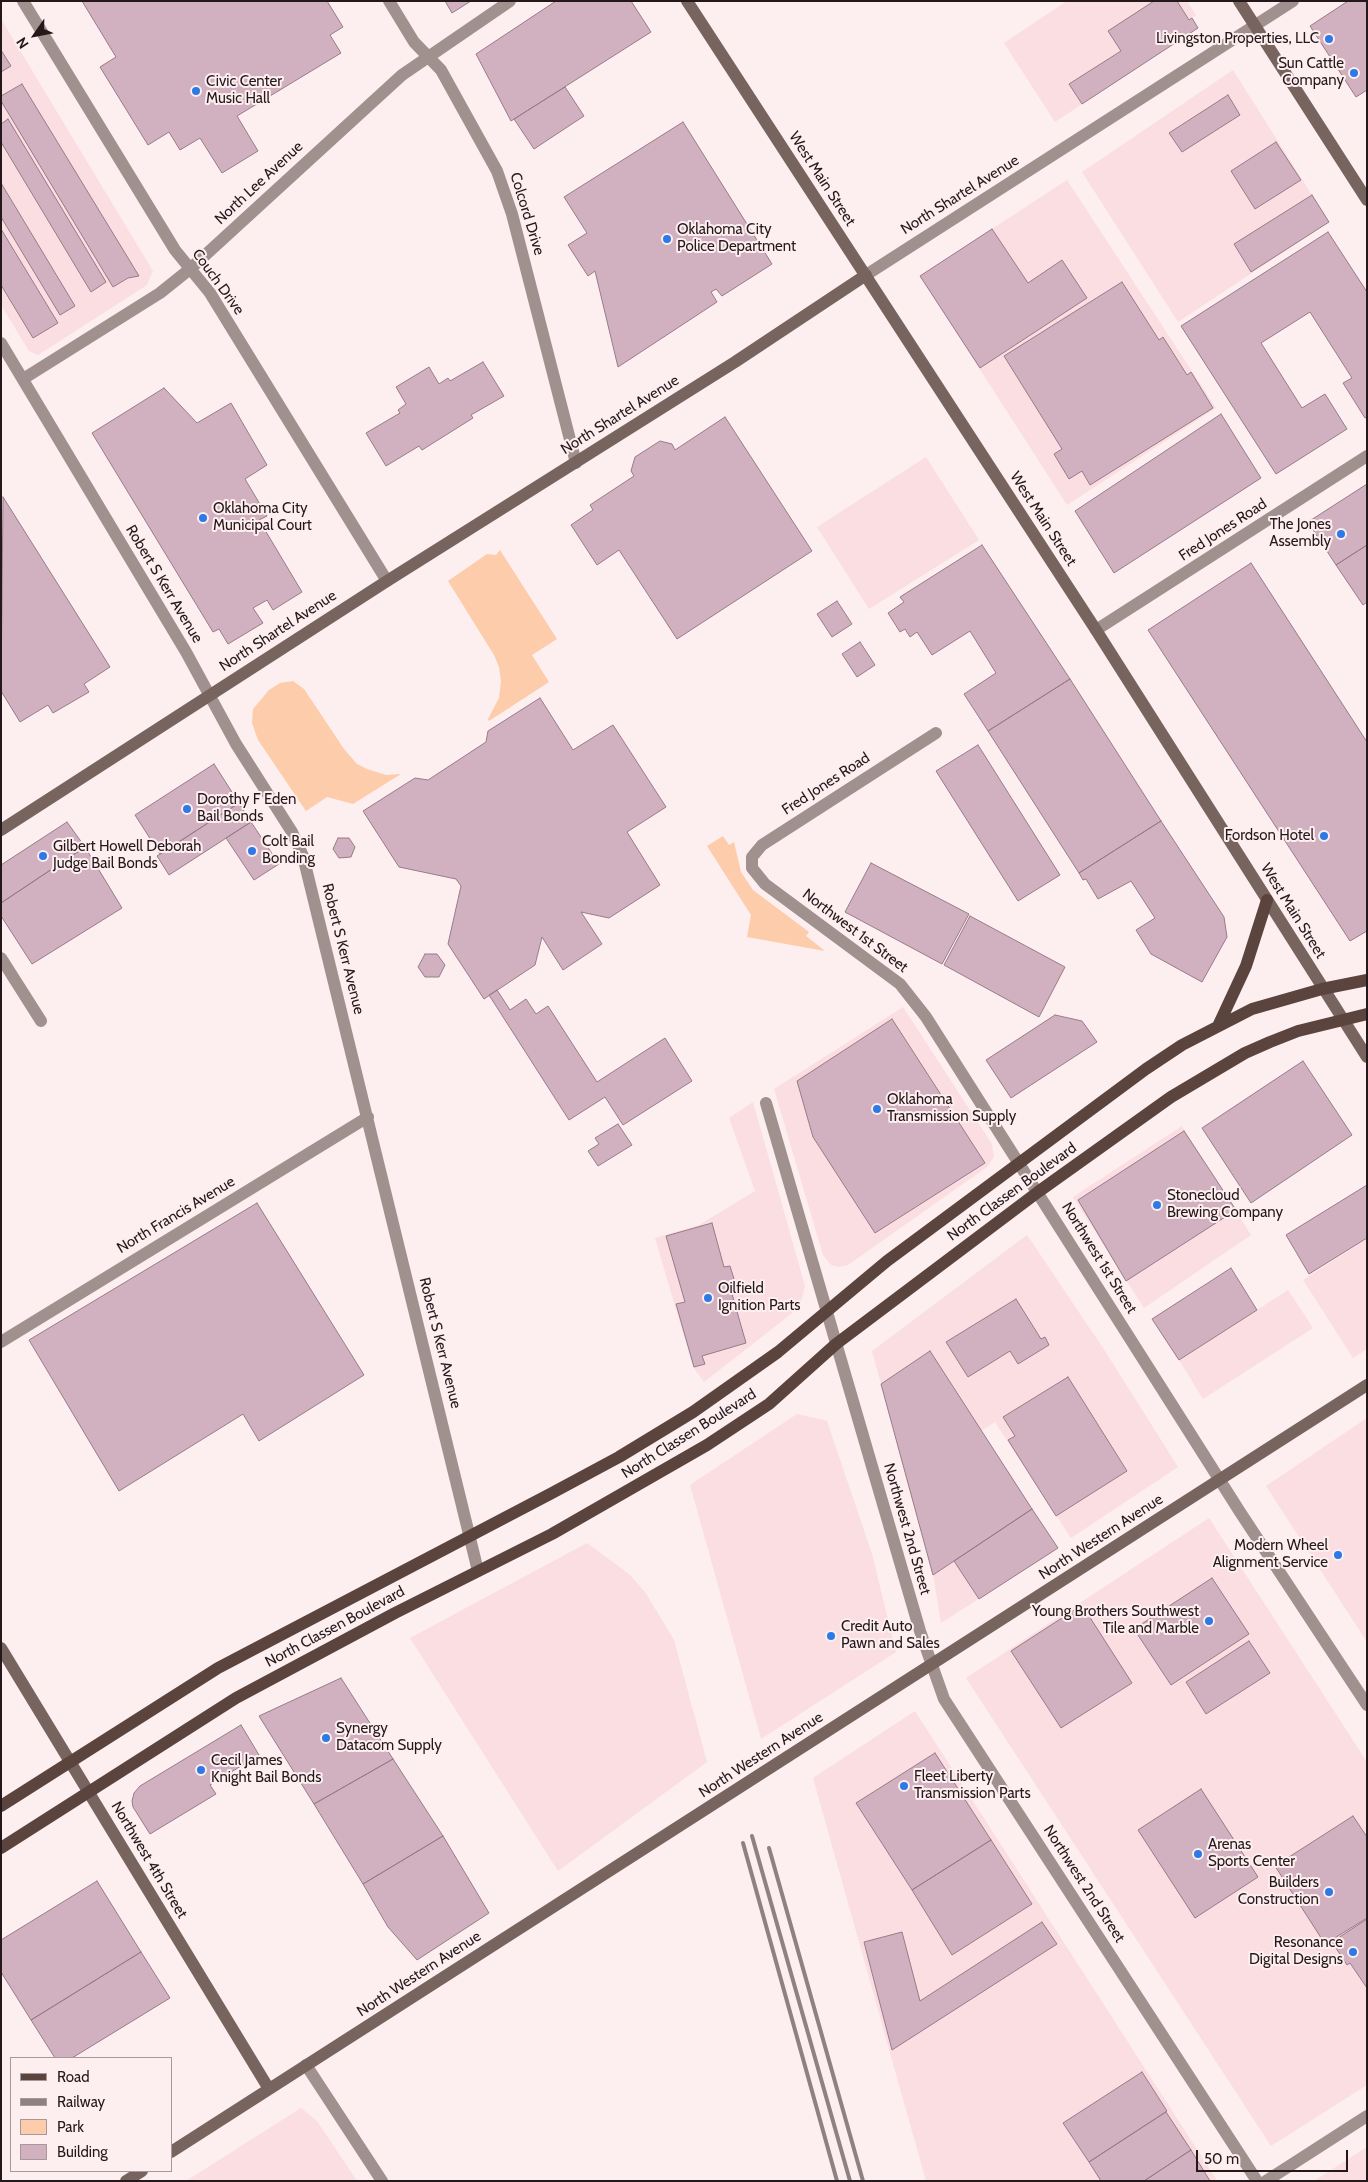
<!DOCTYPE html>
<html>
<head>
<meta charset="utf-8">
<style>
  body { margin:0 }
  #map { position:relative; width:1368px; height:2182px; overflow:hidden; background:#fdeef0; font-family:Cabin,sans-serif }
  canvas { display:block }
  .frame { position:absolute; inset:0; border:2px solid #25181a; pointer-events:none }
  .legend { position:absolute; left:10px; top:2057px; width:162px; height:115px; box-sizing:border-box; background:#fdeef0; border:1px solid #a7989a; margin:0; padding:6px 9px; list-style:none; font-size:15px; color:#25181a }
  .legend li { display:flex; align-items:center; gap:10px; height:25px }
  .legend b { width:25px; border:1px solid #a7989a }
  .north { position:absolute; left:10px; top:10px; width:50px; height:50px; -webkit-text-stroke:4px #fdeef0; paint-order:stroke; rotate:237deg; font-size:14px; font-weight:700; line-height:20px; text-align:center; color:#25181a }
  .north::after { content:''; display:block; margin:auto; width:18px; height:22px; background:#25181a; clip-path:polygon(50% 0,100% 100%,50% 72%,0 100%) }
  .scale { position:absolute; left:1196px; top:2150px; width:152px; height:22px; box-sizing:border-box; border:2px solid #25181a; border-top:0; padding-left:6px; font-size:15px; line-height:18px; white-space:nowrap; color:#25181a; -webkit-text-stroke:4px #fdeef0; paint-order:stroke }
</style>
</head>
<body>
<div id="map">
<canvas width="1368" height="2182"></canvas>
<div class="frame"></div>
<ul class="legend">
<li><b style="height:6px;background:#5c443e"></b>Road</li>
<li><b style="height:6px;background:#8f8183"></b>Railway</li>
<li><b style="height:14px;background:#fdccaa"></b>Park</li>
<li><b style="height:14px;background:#d1b1c0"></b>Building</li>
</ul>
<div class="north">N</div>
<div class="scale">50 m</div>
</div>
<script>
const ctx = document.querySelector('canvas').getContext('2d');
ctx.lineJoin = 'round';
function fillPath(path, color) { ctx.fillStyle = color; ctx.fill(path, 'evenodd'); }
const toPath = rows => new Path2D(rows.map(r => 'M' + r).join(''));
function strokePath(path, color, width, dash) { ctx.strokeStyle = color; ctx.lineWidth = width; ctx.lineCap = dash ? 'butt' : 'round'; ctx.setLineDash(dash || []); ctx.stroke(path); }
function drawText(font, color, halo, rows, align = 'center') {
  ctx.font = font + ' Cabin,sans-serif'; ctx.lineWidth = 4; ctx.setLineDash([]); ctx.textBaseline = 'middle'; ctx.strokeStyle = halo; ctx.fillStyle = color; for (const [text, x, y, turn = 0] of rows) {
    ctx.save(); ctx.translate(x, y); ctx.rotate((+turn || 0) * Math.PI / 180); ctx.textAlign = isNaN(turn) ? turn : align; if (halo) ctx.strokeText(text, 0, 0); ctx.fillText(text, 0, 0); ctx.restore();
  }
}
fillPath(toPath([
  [1067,1,1187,1,1196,15,1192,18,1198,28,1055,122,1004,43],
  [1,19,153,271,147,285,38,355,29,351,1,305],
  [1233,70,1329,222,1178,322,1082,172],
  [1067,180,1216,408,1067,505,920,276],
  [926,457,979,540,869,609,817,527],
  [903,1007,992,1144,994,1157,987,1167,848,1265,838,1267,831,1265,823,1255,774,1089],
  [753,1102,805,1286,801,1302,791,1314,704,1382,693,1367,655,1238,699,1225,755,1191,729,1118],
  [1182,1126,1251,1235,1144,1308,1073,1197],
  [1027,1235,1105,1351,1178,1467,1071,1538,995,1422,981,1431,1058,1548,941,1623,933,1575,872,1351],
  [1367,1239,1367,1349,1353,1358,1303,1280],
  [1288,1290,1313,1328,1203,1399,1179,1360],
  [797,1414,827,1421,872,1554,896,1652,761,1739,690,1485],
  [1367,1418,1367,1642,1266,1486],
  [1209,1518,1367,1762,1367,2085,1271,2146,966,1678],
  [587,1543,629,1574,645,1592,674,1640,707,1762,558,1871,410,1638],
  [915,1711,1216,2179,1213,2181,926,2181,813,1778],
  [301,2108,317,2121,357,2181,186,2181],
  [1367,2147,1367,2181,1314,2181]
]), '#fadee1');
fillPath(toPath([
  [500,550,557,639,532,655,549,682,489,721,488,719,499,698,501,681,499,667,494,655,448,581,487,554,496,555],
  [293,681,304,689,344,749,357,764,367,769,386,775,401,774,353,804,327,797,306,811,258,740,252,723,253,709,269,690,280,683],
  [723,836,729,845,734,842,741,872,753,890,809,932,806,936,825,951,747,937,751,915,707,846]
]), '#fdccaa');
const building = toPath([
  [82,1,327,1,343,27,330,35,341,53,237,116,258,151,222,173,200,138,180,150,169,132,148,145,100,67,116,57,82,1],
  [445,1,471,1,452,13,445,1],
  [556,1,631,1,651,32,511,121,476,54,556,1],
  [1154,1,1177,1,1189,20,1192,18,1198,28,1082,104,1069,84,1121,51,1108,31,1154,1],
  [1348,1,1367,1,1367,90,1356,97,1310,26,1348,1],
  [1,50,11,66,1,72,1,50],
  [22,84,139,276,128,278,113,287,1,101,1,96,22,84],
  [565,87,584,116,534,149,514,119,565,87],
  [1228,95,1240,115,1182,152,1169,133,1228,95],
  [8,119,106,282,91,292,1,142,1,124,8,119],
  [683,122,772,264,722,296,716,289,711,292,717,302,618,367,595,271,588,276,568,245,587,233,564,197,683,122],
  [1276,142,1301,180,1255,209,1231,171,1276,142],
  [1,183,75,306,60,315,1,217,1,183],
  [1312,195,1329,222,1251,272,1234,244,1312,195],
  [1,229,58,323,33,338,1,285,1,229],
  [992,229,1028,283,1062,260,1087,298,980,368,920,276,992,229],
  [1328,232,1367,292,1367,417,1365,418,1343,383,1352,378,1310,312,1261,343,1302,408,1325,394,1347,429,1276,474,1181,326,1328,232],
  [1122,282,1159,340,1163,337,1187,375,1191,372,1213,408,1090,485,1082,471,1069,479,1054,454,1062,449,1004,356,1122,282],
  [483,362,504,396,471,415,473,418,422,450,419,446,386,466,366,433,400,413,398,410,406,404,396,387,429,367,439,384,448,378,450,381,483,362],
  [164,388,197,423,231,403,267,465,245,479,267,516,259,520,302,592,273,610,267,600,253,608,263,623,228,644,219,629,213,632,92,433,164,388],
  [1221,414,1261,478,1114,573,1075,511,1221,414],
  [725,417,812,551,677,639,619,550,597,565,571,525,593,510,590,505,634,476,631,471,635,457,660,441,672,444,675,450,725,417],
  [1367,484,1367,545,1336,565,1308,522,1367,484],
  [3,497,110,667,84,684,89,692,53,713,48,705,20,722,1,691,3,497],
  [982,545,1070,679,988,731,964,694,996,673,970,631,932,655,917,632,910,637,905,629,900,632,888,613,904,602,900,597,982,545],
  [1367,545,1367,602,1363,605,1336,565,1367,545],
  [1251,563,1367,742,1367,931,1350,941,1148,630,1251,563],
  [837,601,852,624,832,637,817,614,837,601],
  [860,642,875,665,857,677,842,654,860,642],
  [1070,679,1161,821,1079,873,988,731,1070,679],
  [540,698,573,750,613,725,666,807,627,832,660,885,609,918,581,912,602,944,563,970,542,937,535,965,484,999,448,944,461,886,456,879,399,867,363,811,415,778,428,780,486,742,488,731,540,698],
  [978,745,1060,875,1018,901,936,771,978,745],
  [214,764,239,803,160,854,135,815,214,764],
  [239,803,251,822,169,875,157,856,239,803],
  [1161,821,1224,917,1227,937,1202,982,1151,954,1136,930,1155,918,1131,881,1098,899,1086,879,1083,880,1079,873,1161,821],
  [67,822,85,847,1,903,1,865,67,822],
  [251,822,279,864,254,880,226,838,251,822],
  [338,838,349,838,355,847,351,857,339,858,333,849,338,838],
  [85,847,122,908,32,964,1,916,1,903,85,847],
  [871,863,969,914,942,964,845,912,871,863],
  [970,916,1065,967,1039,1017,944,965,970,916],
  [425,954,437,954,445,965,439,977,425,977,418,967,425,954],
  [497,990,510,1010,526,999,536,1014,548,1006,597,1082,665,1038,692,1081,623,1125,605,1097,569,1120,489,995,497,990],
  [1055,1015,1082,1021,1097,1042,1011,1098,986,1060,1055,1015],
  [892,1019,985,1163,875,1233,813,1137,797,1081,892,1019],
  [1303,1061,1352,1135,1251,1203,1202,1128,1303,1061],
  [618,1124,632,1145,598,1166,588,1151,599,1144,595,1138,618,1124],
  [1184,1131,1236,1210,1126,1281,1078,1200,1184,1131],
  [1367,1185,1367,1238,1309,1274,1286,1235,1367,1185],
  [257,1203,364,1375,259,1441,243,1414,119,1491,29,1340,257,1203],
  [712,1223,724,1267,730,1266,738,1292,732,1294,746,1343,702,1356,705,1364,694,1367,676,1304,685,1302,666,1236,712,1223],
  [1231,1268,1257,1310,1179,1360,1152,1319,1231,1268],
  [1016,1299,1041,1339,1045,1337,1049,1345,1018,1364,1010,1351,968,1377,946,1342,1016,1299],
  [930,1351,1032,1509,933,1575,881,1384,930,1351],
  [1068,1377,1127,1471,1056,1516,1008,1440,1015,1436,1003,1417,1068,1377],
  [1032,1509,1058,1548,979,1599,954,1561,1032,1509],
  [1212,1578,1249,1634,1171,1685,1134,1629,1212,1578],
  [1082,1605,1132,1683,1061,1728,1011,1651,1082,1605],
  [1249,1641,1270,1673,1206,1714,1186,1682,1249,1641],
  [341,1678,393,1759,314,1804,259,1716,341,1678],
  [241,1725,259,1755,210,1785,216,1794,150,1834,133,1807,132,1801,134,1793,140,1786,241,1725],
  [935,1753,991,1840,912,1890,856,1803,935,1753],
  [393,1759,443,1836,363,1884,314,1804,393,1759],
  [1201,1789,1258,1877,1195,1918,1138,1830,1201,1789],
  [1353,1816,1367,1837,1367,1918,1325,1944,1275,1866,1353,1816],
  [443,1836,489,1913,417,1960,388,1927,363,1884,443,1836],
  [991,1840,1032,1904,952,1955,912,1890,991,1840],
  [97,1881,141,1952,31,2020,1,1972,1,1940,97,1881],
  [1367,1919,1367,1988,1350,1963,1347,1965,1332,1942,1367,1919],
  [1042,1922,1057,1944,892,2050,864,1942,902,1932,920,2001,1042,1922],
  [141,1952,170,1998,72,2058,55,2058,31,2020,141,1952],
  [1142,2072,1167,2111,1089,2162,1063,2123,1142,2072],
  [1166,2112,1191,2150,1144,2181,1101,2181,1089,2162,1166,2112],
  [1191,2150,1210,2181,1144,2181,1191,2150]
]);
fillPath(building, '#d1b1c0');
strokePath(building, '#987b89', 1);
strokePath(toPath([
  [1,343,186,652,236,744,292,832,303,856,478,1571],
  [23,379,160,293,190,269],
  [1096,630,1367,456],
  [936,733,762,845,752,857,752,868,765,884,900,984,926,1017,1240,1512,1367,1705],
  [1,958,41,1021],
  [766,1103,920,1631,944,1699,1257,2181],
  [1,1342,368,1117],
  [1266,2181,1367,2116]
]), '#a0918e', 12);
strokePath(toPath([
  [23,1,175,250,210,293,387,581],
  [389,1,414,42,441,70,497,171,512,214,576,463],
  [190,269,402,75,510,1],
  [866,275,1293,1],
  [306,2065,382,2181]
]), '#a0918e', 12);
strokePath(toPath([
  [687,1,1096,630,1367,1057],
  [1239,1,1367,200],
  [1,830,387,581,735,362,866,275],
  [1,1648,269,2089],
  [171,2152,1367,1385],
  [126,2181,142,2171]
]), '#78645f', 12);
strokePath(toPath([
  [1219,1024,1246,966,1267,900],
  [1,1806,218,1668,552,1493,619,1457,693,1412,778,1352,887,1261,1146,1069,1182,1045,1252,1009,1322,989,1367,980],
  [1,1848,236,1698,395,1613,552,1534,707,1445,769,1404,836,1344,1038,1192,1171,1097,1245,1053,1270,1042,1298,1031,1367,1014]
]), '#5c443e', 12);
strokePath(toPath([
  [752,1836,850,2181],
  [743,1843,837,2181],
  [769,1848,863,2181]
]), '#8f8183', 4);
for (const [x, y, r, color] of [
  [1329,39,5,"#2d79e5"],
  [1354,73,5,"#2d79e5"],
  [196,91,5,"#2d79e5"],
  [667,239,5,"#2d79e5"],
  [203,518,5,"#2d79e5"],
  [1341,534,5,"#2d79e5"],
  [187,809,5,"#2d79e5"],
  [1324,836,5,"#2d79e5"],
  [252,851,5,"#2d79e5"],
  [43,856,5,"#2d79e5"],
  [877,1109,5,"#2d79e5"],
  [1157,1205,5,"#2d79e5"],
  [708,1298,5,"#2d79e5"],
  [1338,1555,5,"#2d79e5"],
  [1209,1621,5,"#2d79e5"],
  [831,1636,5,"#2d79e5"],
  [326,1738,5,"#2d79e5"],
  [201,1770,5,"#2d79e5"],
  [904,1786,5,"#2d79e5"],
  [1198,1854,5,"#2d79e5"],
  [1329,1892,5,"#2d79e5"],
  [1353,1952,5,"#2d79e5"]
]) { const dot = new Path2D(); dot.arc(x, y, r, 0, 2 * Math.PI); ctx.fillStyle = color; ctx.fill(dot); strokePath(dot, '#fdeef0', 2); }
drawText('15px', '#25181a', '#fdeef0', [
  ["Livingston Properties, LLC",1319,39,"right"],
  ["Sun Cattle",1344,64,"right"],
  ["Company",1344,81,"right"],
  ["Civic Center",206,82],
  ["Music Hall",206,99],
  ["Oklahoma City",677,230],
  ["Police Department",677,247],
  ["Oklahoma City",213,509],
  ["Municipal Court",213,526],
  ["The Jones",1331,525,"right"],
  ["Assembly",1331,542,"right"],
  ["Dorothy F Eden",197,800],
  ["Bail Bonds",197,817],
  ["Fordson Hotel",1314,836,"right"],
  ["Colt Bail",262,842],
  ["Bonding",262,859],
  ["Gilbert Howell Deborah",53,847],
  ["Judge Bail Bonds",53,864],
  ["Oklahoma",887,1100],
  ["Transmission Supply",887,1117],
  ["Stonecloud",1167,1196],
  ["Brewing Company",1167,1213],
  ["Oilfield",718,1289],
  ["Ignition Parts",718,1306],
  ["Modern Wheel",1328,1546,"right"],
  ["Alignment Service",1328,1563,"right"],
  ["Young Brothers Southwest",1199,1612,"right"],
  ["Tile and Marble",1199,1629,"right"],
  ["Credit Auto",841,1627],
  ["Pawn and Sales",841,1644],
  ["Synergy",336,1729],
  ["Datacom Supply",336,1746],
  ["Cecil James",211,1761],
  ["Knight Bail Bonds",211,1778],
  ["Fleet Liberty",914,1777],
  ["Transmission Parts",914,1794],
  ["Arenas",1208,1845],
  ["Sports Center",1208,1862],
  ["Builders",1319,1883,"right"],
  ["Construction",1319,1900,"right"],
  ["Resonance",1343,1943,"right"],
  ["Digital Designs",1343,1960,"right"]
], 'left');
drawText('15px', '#25181a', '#fdeef0', [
  ["West Main Street",822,179,57],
  ["North Lee Avenue",259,183,-43],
  ["North Shartel Avenue",960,195,-32],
  ["Colcord Drive",527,214,73],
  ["Couch Drive",218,282,54],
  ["North Shartel Avenue",620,415,-32],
  ["West Main Street",1043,519,57],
  ["Fred Jones Road",1223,530,-33],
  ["Robert S Kerr Avenue",164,584,59],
  ["North Shartel Avenue",278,631,-33],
  ["Fred Jones Road",826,784,-33],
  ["West Main Street",1293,911,58],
  ["Northwest 1st Street",855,931,37],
  ["Robert S Kerr Avenue",343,949,76],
  ["North Classen Boulevard",1012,1192,-36],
  ["North Francis Avenue",176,1215,-31],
  ["Northwest 1st Street",1099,1258,58],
  ["Robert S Kerr Avenue",440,1343,76],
  ["North Classen Boulevard",689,1434,-32],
  ["Northwest 2nd Street",907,1529,74],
  ["North Western Avenue",1101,1537,-33],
  ["North Classen Boulevard",335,1627,-28],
  ["North Western Avenue",761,1755,-33],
  ["Northwest 4th Street",149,1860,59],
  ["Northwest 2nd Street",1084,1884,57],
  ["North Western Avenue",419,1974,-33]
]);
</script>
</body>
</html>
